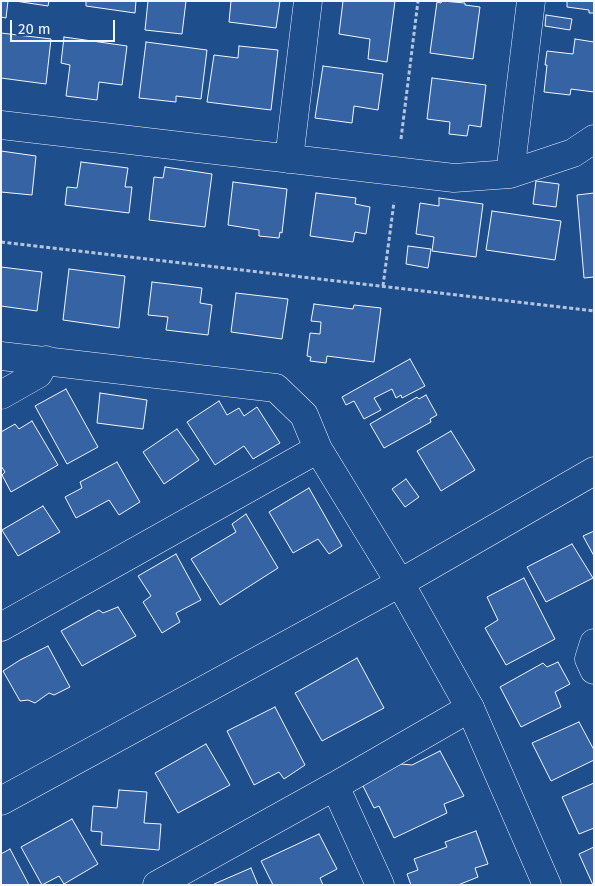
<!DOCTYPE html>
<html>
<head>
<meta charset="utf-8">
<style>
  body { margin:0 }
  #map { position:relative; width:595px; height:886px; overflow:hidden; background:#1f4e8c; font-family:"Fira Sans",sans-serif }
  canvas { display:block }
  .frame { position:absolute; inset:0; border:2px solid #f2f6ff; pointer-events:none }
  .scale { position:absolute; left:10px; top:20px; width:105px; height:22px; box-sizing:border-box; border:2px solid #f2f6ff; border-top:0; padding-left:6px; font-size:15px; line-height:18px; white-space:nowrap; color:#f2f6ff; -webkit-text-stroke:4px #1f4e8c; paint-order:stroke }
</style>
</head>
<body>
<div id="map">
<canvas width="595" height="886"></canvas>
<div class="frame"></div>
<div class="scale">20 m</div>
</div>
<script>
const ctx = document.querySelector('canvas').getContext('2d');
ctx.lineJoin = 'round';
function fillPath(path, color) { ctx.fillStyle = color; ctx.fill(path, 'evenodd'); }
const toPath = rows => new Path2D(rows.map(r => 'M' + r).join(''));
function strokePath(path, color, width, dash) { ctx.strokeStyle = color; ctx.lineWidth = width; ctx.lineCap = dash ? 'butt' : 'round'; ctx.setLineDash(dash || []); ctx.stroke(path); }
const building = toPath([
  [1,1,8,1,6,18,1,17,1,1],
  [15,1,49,1,48,6,15,1],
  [86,1,136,1,135,13,86,6,86,1],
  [148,1,186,1,182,34,145,30,148,1],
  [231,1,280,1,276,28,229,22,231,1],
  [343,1,395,1,387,62,368,59,370,39,339,34,343,1],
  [442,1,465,3,465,5,480,7,473,59,430,53,437,2,441,3,442,1],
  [567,1,594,1,594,13,589,13,589,10,567,7,567,1],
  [546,15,572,19,570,30,545,26,546,15],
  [1,33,51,39,46,84,1,78,1,33],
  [64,37,127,46,122,85,99,82,97,100,66,96,70,65,61,63,64,37],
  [575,39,594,42,594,92,571,89,570,95,544,92,547,65,545,65,547,51,573,54,575,39],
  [146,42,207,50,201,99,176,96,176,102,139,98,146,42],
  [239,46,278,50,271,110,207,102,214,55,238,58,239,46],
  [323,66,383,74,378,110,354,106,352,123,315,118,323,66],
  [432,78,486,85,481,127,469,125,467,136,449,134,450,122,427,119,432,78],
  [1,151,36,156,32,195,1,192,1,151],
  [81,162,128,168,125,187,132,187,129,213,65,205,67,187,77,188,81,162],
  [165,167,212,174,205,227,149,220,154,177,163,178,165,167],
  [536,181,559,184,556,207,533,204,536,181],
  [233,182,287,189,282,233,280,232,279,238,259,236,259,230,228,225,233,182],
  [316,193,356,198,355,204,370,207,366,234,355,232,353,242,310,236,316,193],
  [594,193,594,277,584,278,577,195,594,193],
  [439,198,483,204,476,257,432,251,434,237,416,234,420,203,439,206,439,198],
  [492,211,561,221,555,260,486,250,492,211],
  [408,246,431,249,428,268,406,264,408,246],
  [1,267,42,272,37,311,1,306,1,267],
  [69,269,125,276,119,328,63,320,69,269],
  [152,282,202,288,200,303,212,305,208,335,166,330,168,317,148,315,152,282],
  [236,293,288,299,282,339,231,332,236,293],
  [314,304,353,309,354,305,381,308,374,362,327,356,326,363,310,361,311,357,307,356,310,333,320,334,321,322,311,321,314,304],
  [410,359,425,386,402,398,401,395,396,398,392,389,374,398,381,410,364,419,354,401,346,405,342,397,410,359],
  [66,389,98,447,67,464,35,406,66,389],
  [100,393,147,400,143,429,97,423,100,393],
  [426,395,437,415,430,419,431,422,384,448,370,424,417,397,419,399,426,395],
  [219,401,227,415,239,408,244,416,257,407,280,443,253,459,244,446,215,465,187,422,219,401],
  [32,421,58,465,11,492,2,475,5,472,1,466,1,432,15,424,19,429,32,421],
  [177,429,199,460,164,484,143,452,177,429],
  [451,431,475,470,441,491,417,451,451,431],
  [117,462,140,502,119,515,109,500,76,518,65,497,82,488,80,482,117,462],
  [406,479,419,497,405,507,392,489,406,479],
  [309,488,342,546,329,554,318,539,293,553,269,512,309,488],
  [43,506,60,532,18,556,2,530,43,506],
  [246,514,278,568,220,605,191,559,236,532,232,524,246,514],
  [594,531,594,556,583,536,594,531],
  [572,544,593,578,546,602,527,567,572,544],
  [176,554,201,600,176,613,180,622,162,633,143,602,151,596,138,576,176,554],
  [524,578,555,639,506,665,485,628,498,620,487,597,524,578],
  [118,607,136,636,82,666,61,631,99,610,103,613,118,607],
  [48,646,70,687,54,695,49,693,35,703,28,700,20,701,3,671,20,660,48,646],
  [357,658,384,708,322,741,295,693,357,658],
  [558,662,570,684,555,692,561,707,521,727,500,687,543,663,547,667,558,662],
  [275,707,305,765,284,779,279,772,254,785,227,731,275,707],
  [579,722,594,750,594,760,551,781,532,743,579,722],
  [206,744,230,785,178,813,155,773,206,744],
  [440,751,464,796,444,804,447,813,394,838,379,806,374,808,361,782,401,764,412,765,440,751],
  [594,783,594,828,579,834,562,797,594,783],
  [119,790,147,792,144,823,161,824,159,850,101,845,102,832,91,831,93,806,117,808,119,790],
  [72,819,98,864,64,884,59,876,42,885,21,847,72,819],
  [476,831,488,864,475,868,478,877,458,885,411,885,407,874,418,870,414,859,447,847,445,842,476,831],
  [319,834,337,869,320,878,323,885,273,885,261,861,319,834],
  [594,847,594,885,593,885,579,854,594,847],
  [10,849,29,885,1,885,1,854,10,849],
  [251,868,258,885,215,885,214,884,251,868]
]);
fillPath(building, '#3563a3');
strokePath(building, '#f2f6ff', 1);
const minor = toPath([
  [1,125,454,178,510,174,573,153,594,139],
  [289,159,308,1],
  [510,174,531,1],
  [1,356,276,388,304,415,318,449,400,583],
  [1,395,38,374,46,360],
  [1,627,318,449],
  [594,643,589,659,594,670],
  [335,786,470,708],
  [157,885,335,786,380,885]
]);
const tertiary = toPath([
  [400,583,470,708,547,885],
  [1,801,400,583,594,471]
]);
strokePath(minor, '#f2f6ff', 29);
strokePath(tertiary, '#f2f6ff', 29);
strokePath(toPath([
  [401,139,418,1],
  [1,242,594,311],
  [383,286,394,202]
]), '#b3c4dc', 3, [4, 2.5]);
strokePath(minor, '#1f4e8c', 28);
strokePath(tertiary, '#1f4e8c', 28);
</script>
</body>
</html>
